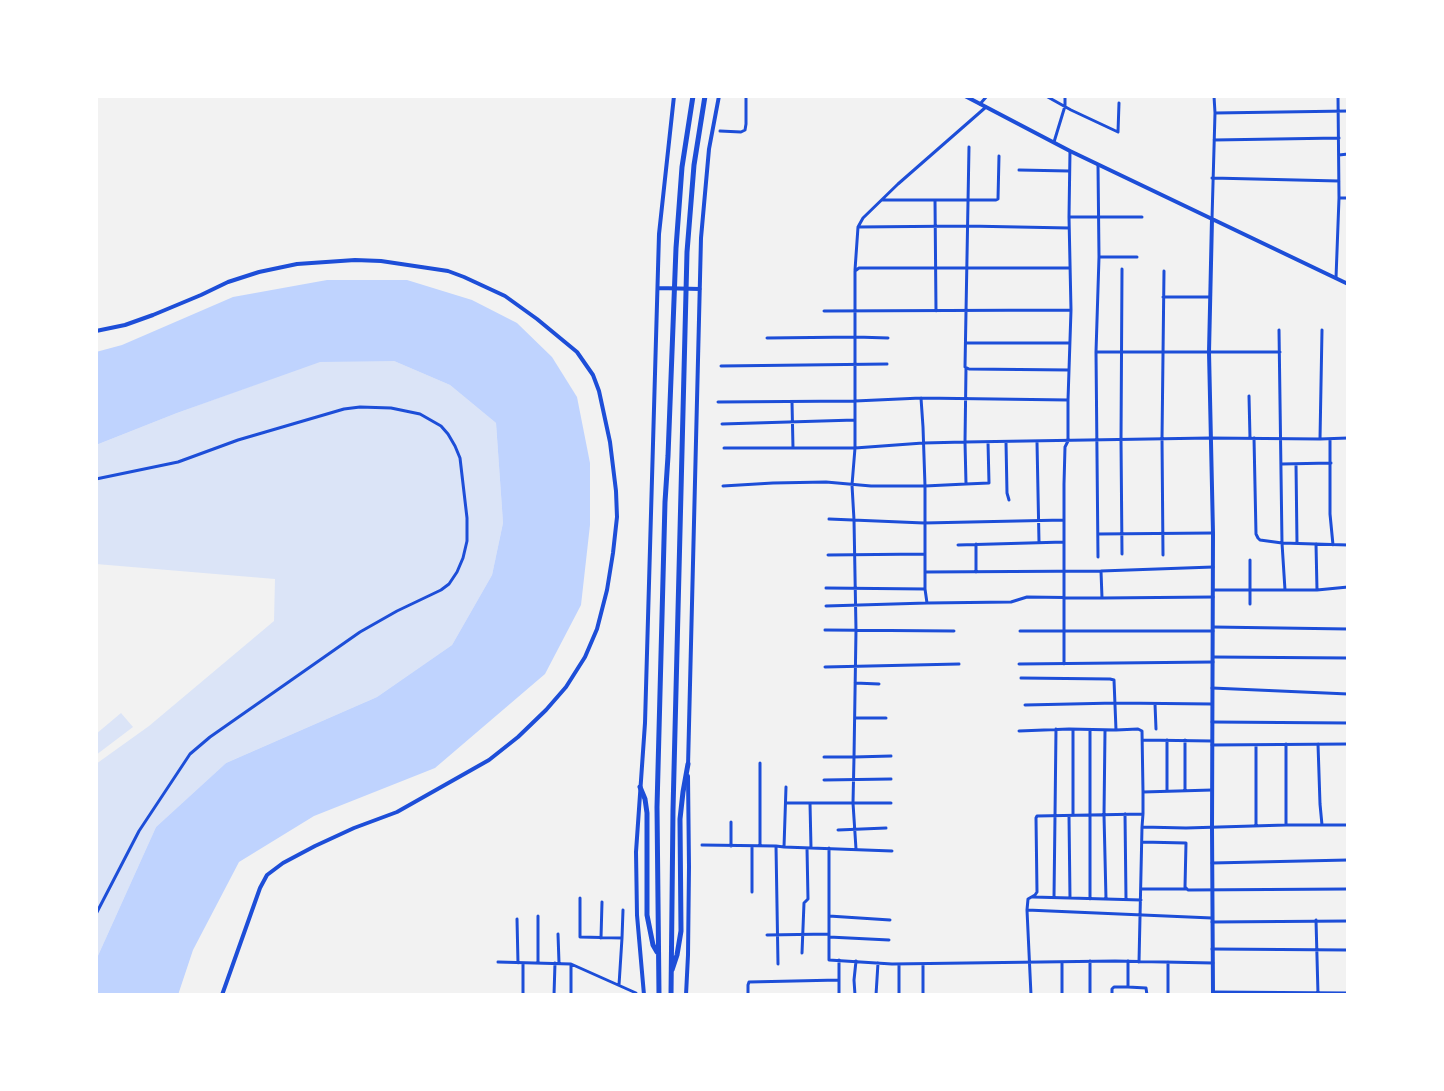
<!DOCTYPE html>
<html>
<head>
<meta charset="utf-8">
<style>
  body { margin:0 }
  #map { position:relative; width:1444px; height:1091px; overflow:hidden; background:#f2f2f2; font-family:"Fira Sans Condensed",sans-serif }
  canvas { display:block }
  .frame { position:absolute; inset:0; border:98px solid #fff; pointer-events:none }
</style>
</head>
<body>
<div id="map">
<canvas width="1444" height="1091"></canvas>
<div class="frame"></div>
</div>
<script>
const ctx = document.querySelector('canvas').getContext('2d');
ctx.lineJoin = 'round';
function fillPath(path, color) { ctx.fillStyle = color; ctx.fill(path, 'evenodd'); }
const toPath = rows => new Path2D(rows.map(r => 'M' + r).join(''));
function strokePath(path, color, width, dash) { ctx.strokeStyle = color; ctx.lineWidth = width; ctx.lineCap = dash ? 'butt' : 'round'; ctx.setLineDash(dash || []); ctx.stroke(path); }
fillPath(toPath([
  [320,361,394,361,450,385,496,423,503,523,492,575,452,645,377,697,226,763,156,827,96,960,96,764,149,726,274,621,275,579,96,564,96,445,177,413],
  [121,713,133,727,96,755,96,734]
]), '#dbe4f7');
fillPath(toPath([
  [327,280,407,280,472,300,517,323,552,357,577,397,590,463,590,525,581,605,545,674,435,768,314,816,239,862,193,950,178,995,96,995,96,960,156,827,226,763,377,697,452,645,492,575,503,523,496,423,450,385,394,361,320,362,177,413,96,445,96,352,122,345,233,297]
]), '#bfd3fe');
strokePath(toPath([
  [1046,96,1071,110,1118,132,1119,103],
  [980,104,987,96],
  [1215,113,1348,111],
  [720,131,741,132,745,130,746,124,746,96],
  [1214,140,1339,138],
  [1054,142,1065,106,1065,96],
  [969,147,965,367,969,369,1069,370],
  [1339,155,1348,154],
  [1098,165,1099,257,1137,257],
  [1019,170,1069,171],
  [1212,178,1339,181],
  [1339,198,1348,198],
  [882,200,996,200,998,199,999,156],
  [935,200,936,311],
  [1069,217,1142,217],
  [1212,219,1215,113,1214,96],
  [858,227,967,226,1069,228],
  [1122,269,1121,440,1122,554],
  [855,270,858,227,863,218,898,184,986,107],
  [1336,278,1339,198,1338,96],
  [1163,297,1210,297],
  [824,311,1071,310],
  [1279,330,1282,543,1285,590],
  [767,338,856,337,888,338],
  [966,343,1069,343],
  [1096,352,1280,352],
  [721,366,887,364],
  [1249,396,1250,438],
  [921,398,923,427,925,486,925,589,927,603,1011,602,1027,597,1102,598],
  [718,402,855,401,921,398,1068,400],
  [792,402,793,448],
  [722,424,855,420],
  [1254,438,1256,534,1258,538,1260,540,1282,543,1348,545],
  [1320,439,1348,438],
  [1330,439,1330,514,1333,545],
  [1006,442,1007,493,1009,500],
  [1037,442,1039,542],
  [724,448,855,448,923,443,965,442,1210,438,1320,439,1322,330],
  [1282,464,1331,463],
  [1296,464,1297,543],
  [96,479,178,462,238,440,344,409,360,407,391,408,420,414,441,426,448,434,455,446,460,458,467,518,467,541,463,558,457,572,449,584,441,590,397,611,360,632,210,737,190,754,139,831,96,914],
  [966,484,989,483,988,442],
  [723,486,773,483,826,482,871,486,925,486,966,484,965,442,966,368],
  [829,519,924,523,1064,520],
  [1098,534,1213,533],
  [1316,544,1317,590],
  [958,545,1064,542],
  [828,555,925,554],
  [1163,555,1162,439,1164,271],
  [1098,557,1096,352,1099,257],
  [1250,560,1250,604],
  [1101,571,1102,598,1213,597],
  [925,572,1101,571,1213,567],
  [976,572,976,544],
  [826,588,925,589],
  [1213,590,1317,590,1348,587],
  [826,606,927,603],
  [1213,627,1348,629],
  [825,630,954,631],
  [1020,631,1213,631],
  [1213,657,1348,658],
  [1019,664,1213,662],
  [1064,664,1064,484,1065,447,1068,441,1068,400,1071,310,1069,217,1070,151],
  [825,667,959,664],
  [855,683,879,684],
  [1212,688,1348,694],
  [1155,704,1156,729],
  [1025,705,1116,703,1212,704],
  [855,718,886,718],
  [1212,722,1348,723],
  [1073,730,1073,815],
  [1090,730,1090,899],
  [1116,730,1138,729,1142,731,1143,792],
  [1019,731,1069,729,1116,730,1114,680,1110,679,1021,678],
  [1105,731,1104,815,1106,899],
  [1142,740,1212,741],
  [1318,744,1320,804,1322,825],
  [1212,745,1348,744],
  [1256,745,1256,826],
  [891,756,854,757,856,630,854,520,852,485,855,448,855,271,859,268,1069,268],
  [824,757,854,757,853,803,891,803],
  [824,780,891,779],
  [786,787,784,847,892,851],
  [1167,791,1167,740],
  [1185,791,1185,740],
  [786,803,853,803,856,849],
  [810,803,811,848],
  [1125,814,1126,899],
  [1143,814,1143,792,1212,790],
  [1055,816,1056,729],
  [1069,816,1070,898,1141,900],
  [1286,825,1286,744],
  [838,830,886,828],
  [1142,842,1186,843,1185,887,1188,890,1348,889],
  [702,845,776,846],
  [731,846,731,822],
  [752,846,752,892],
  [760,846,760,763],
  [829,848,829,960,892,964,1115,961,1213,963],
  [1212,863,1348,860],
  [1141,889,1186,889],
  [1033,897,1070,898],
  [1054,897,1055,816],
  [580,898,580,937,622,938,619,985],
  [1027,910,1031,995],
  [538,916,538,963],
  [829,916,890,920],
  [1212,918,1027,910,1028,899,1035,895,1037,892,1036,818,1037,816,1143,814,1142,827,1186,828,1286,825,1348,825],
  [517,919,518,963],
  [1316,920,1318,994],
  [1212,922,1348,921],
  [558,934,559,963],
  [767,935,829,934],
  [829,937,889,940],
  [601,938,602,902],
  [622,938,623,910],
  [1212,949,1348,950],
  [802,953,804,903,808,899,807,848],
  [1090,961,1090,995],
  [1128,961,1128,987,1146,988,1147,995],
  [498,962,571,964,636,993],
  [1062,962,1062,995],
  [1139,962,1142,827],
  [571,964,571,995],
  [778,964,776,846,784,847],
  [1213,992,1348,993],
  [523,995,523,963],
  [554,995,555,963],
  [748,995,748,985,749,982,839,980],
  [839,995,839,960],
  [855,995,854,980,856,961],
  [876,995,878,963],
  [899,995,899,964],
  [923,995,923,964],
  [1112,995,1112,989,1114,987,1128,987],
  [1168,995,1168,962]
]), '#1d4ed8', 3);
strokePath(toPath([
  [965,96,1070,151,1348,284],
  [1212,219,1209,352,1213,533,1212,828,1213,995],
  [658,288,700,289],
  [96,331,125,325,153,315,201,295,228,282,259,272,297,264,355,260,381,261,448,271,464,277,505,296,537,319,577,352,593,375,599,391,610,442,616,491,617,517,613,553,607,590,597,629,585,657,566,687,546,710,518,737,489,760,397,812,354,828,315,846,283,863,267,875,260,888,222,995],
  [688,766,701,238,709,149,719,96],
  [644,995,637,915,636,852,645,723,659,234,674,96],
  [686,995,688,955,689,867,688,776]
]), '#1d4ed8', 4);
strokePath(toPath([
  [640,787,645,799,647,813,647,915,653,945,657,952],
  [672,970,677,955,681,931,680,819,683,792,688,764],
  [659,995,657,807,665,502,668,456,676,248,682,167,693,96],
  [671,995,673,810,687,252,694,165,705,96]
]), '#1d4ed8', 5);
</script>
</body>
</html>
